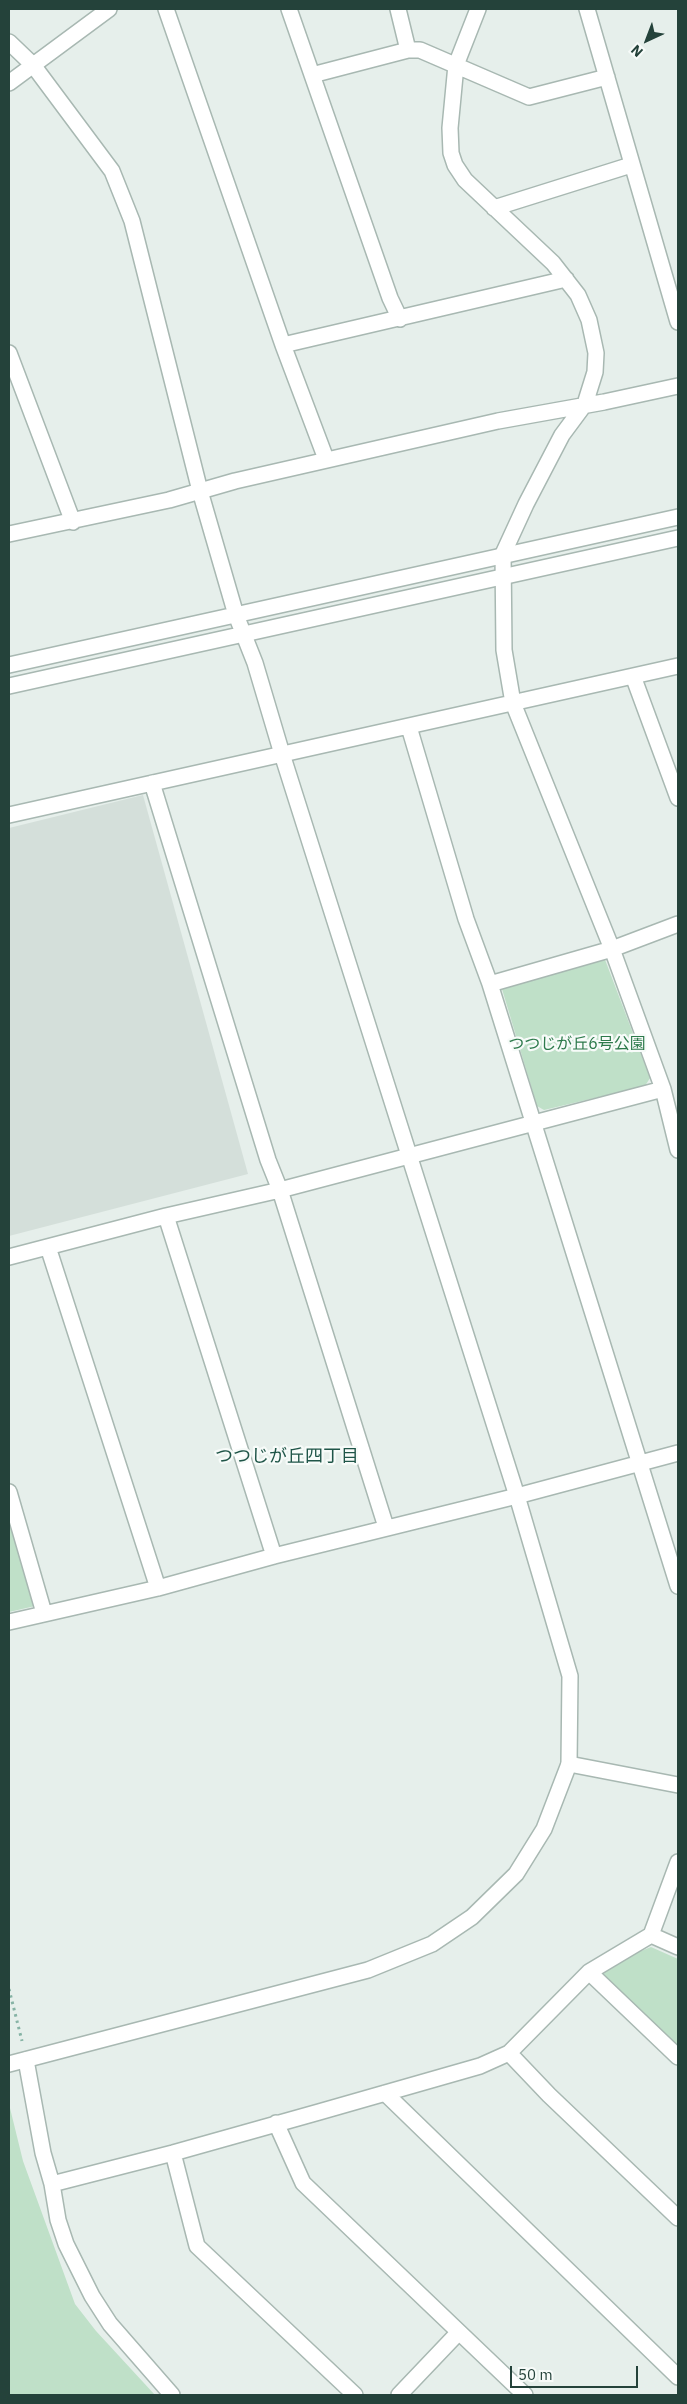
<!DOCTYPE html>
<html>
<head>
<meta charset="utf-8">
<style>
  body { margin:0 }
  #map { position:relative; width:687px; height:2404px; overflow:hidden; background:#e6efeb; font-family:"IBM Plex Sans",sans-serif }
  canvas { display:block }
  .frame { position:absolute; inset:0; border:10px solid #24423a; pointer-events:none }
  .north { position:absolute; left:622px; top:15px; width:50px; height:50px; -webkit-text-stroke:4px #f7fbf9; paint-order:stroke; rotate:223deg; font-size:14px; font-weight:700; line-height:20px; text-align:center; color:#24423a }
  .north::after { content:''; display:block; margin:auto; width:18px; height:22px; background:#24423a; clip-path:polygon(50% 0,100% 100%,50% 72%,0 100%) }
  .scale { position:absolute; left:510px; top:2366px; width:128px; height:22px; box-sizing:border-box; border:2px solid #24423a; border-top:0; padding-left:6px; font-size:15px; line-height:18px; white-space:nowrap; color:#24423a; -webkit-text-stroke:4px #f7fbf9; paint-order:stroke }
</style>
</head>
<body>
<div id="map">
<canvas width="687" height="2404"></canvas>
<div class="frame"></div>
<div class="north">N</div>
<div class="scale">50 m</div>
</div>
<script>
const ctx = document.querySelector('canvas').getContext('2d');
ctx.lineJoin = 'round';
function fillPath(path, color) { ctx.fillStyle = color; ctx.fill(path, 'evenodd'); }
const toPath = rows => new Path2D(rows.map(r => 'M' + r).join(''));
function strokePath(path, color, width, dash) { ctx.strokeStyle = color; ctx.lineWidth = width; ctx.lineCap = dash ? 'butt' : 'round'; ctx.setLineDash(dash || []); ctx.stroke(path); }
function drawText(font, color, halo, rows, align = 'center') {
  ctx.font = font + ' "IBM Plex Sans","Noto Sans JP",sans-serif'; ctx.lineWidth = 4.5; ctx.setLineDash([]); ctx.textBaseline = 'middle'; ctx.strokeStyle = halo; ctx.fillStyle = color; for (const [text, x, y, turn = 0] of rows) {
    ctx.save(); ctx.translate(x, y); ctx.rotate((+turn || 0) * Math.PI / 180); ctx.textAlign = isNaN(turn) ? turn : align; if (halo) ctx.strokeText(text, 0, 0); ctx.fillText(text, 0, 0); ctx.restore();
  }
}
fillPath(toPath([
  [143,795,248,1174,9,1236,9,828]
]), '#d4dfda');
fillPath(toPath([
  [604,957,650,1078,645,1086,544,1110,537,1106,502,989,504,982],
  [9,1510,35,1606,9,1612],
  [651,1947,678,1959,678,2050,589,1972],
  [9,2104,23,2161,75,2304,96,2331,155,2395,9,2395]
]), '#bfe0c8');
const minor = toPath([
  [166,9,283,345,326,459],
  [289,9,390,298,400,319],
  [398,9,408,50],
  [478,9,456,65,450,128,451,153,455,165,465,180,553,263,578,295,589,320,596,353,595,372,585,404,562,435,526,504,503,554,504,650,513,703,612,949,663,1089,678,1150],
  [587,9,678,322],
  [312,75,408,50,420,50,529,97,607,77],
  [9,83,109,9],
  [494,208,631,165],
  [283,345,566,279],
  [9,353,73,522],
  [9,534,169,500,235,481,498,421,604,402,678,386],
  [633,676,678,798],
  [409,727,466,919,490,984,678,1586],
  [152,783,268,1160,280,1190,386,1527],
  [9,815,678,666],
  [490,984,612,949,678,924],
  [166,1216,274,1556],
  [48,1247,158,1588],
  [9,1257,166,1216,280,1190,663,1089],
  [9,1492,44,1613],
  [9,1622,158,1588,274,1556,517,1496,678,1453],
  [569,1764,678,1785],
  [651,1935,678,1947],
  [589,1972,678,2057],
  [509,2053,549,2095,678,2218],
  [26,2060,43,2153,52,2184,58,2220,66,2244,92,2296,110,2324,172,2395],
  [385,2093,678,2377],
  [276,2123,303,2183,525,2395],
  [173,2153,197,2246,355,2395],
  [52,2184,173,2153,319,2112,480,2066,509,2053,589,1972,651,1935,678,1862],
  [399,2395,458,2333]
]);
const tertiary = toPath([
  [9,42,33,65,112,171,132,221,200,491,236,615,255,663,282,754,517,1496,570,1676,569,1764,544,1829,516,1874,472,1917,432,1944,368,1970,9,2064],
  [9,665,678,517],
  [9,686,678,538]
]);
strokePath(minor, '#a8b8b2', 18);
strokePath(tertiary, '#a8b8b2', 18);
strokePath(toPath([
  [9,1989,22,2041]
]), '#86b3a5', 3, [2.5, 4]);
strokePath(minor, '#fff', 15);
strokePath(tertiary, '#fff', 15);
drawText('16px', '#2d7a4b', '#f7fbf9', [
  ["つつじが丘6号公園",577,1044]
]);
drawText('18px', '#1f5548', '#f7fbf9', [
  ["つつじが丘四丁目",287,1457]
]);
</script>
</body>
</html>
